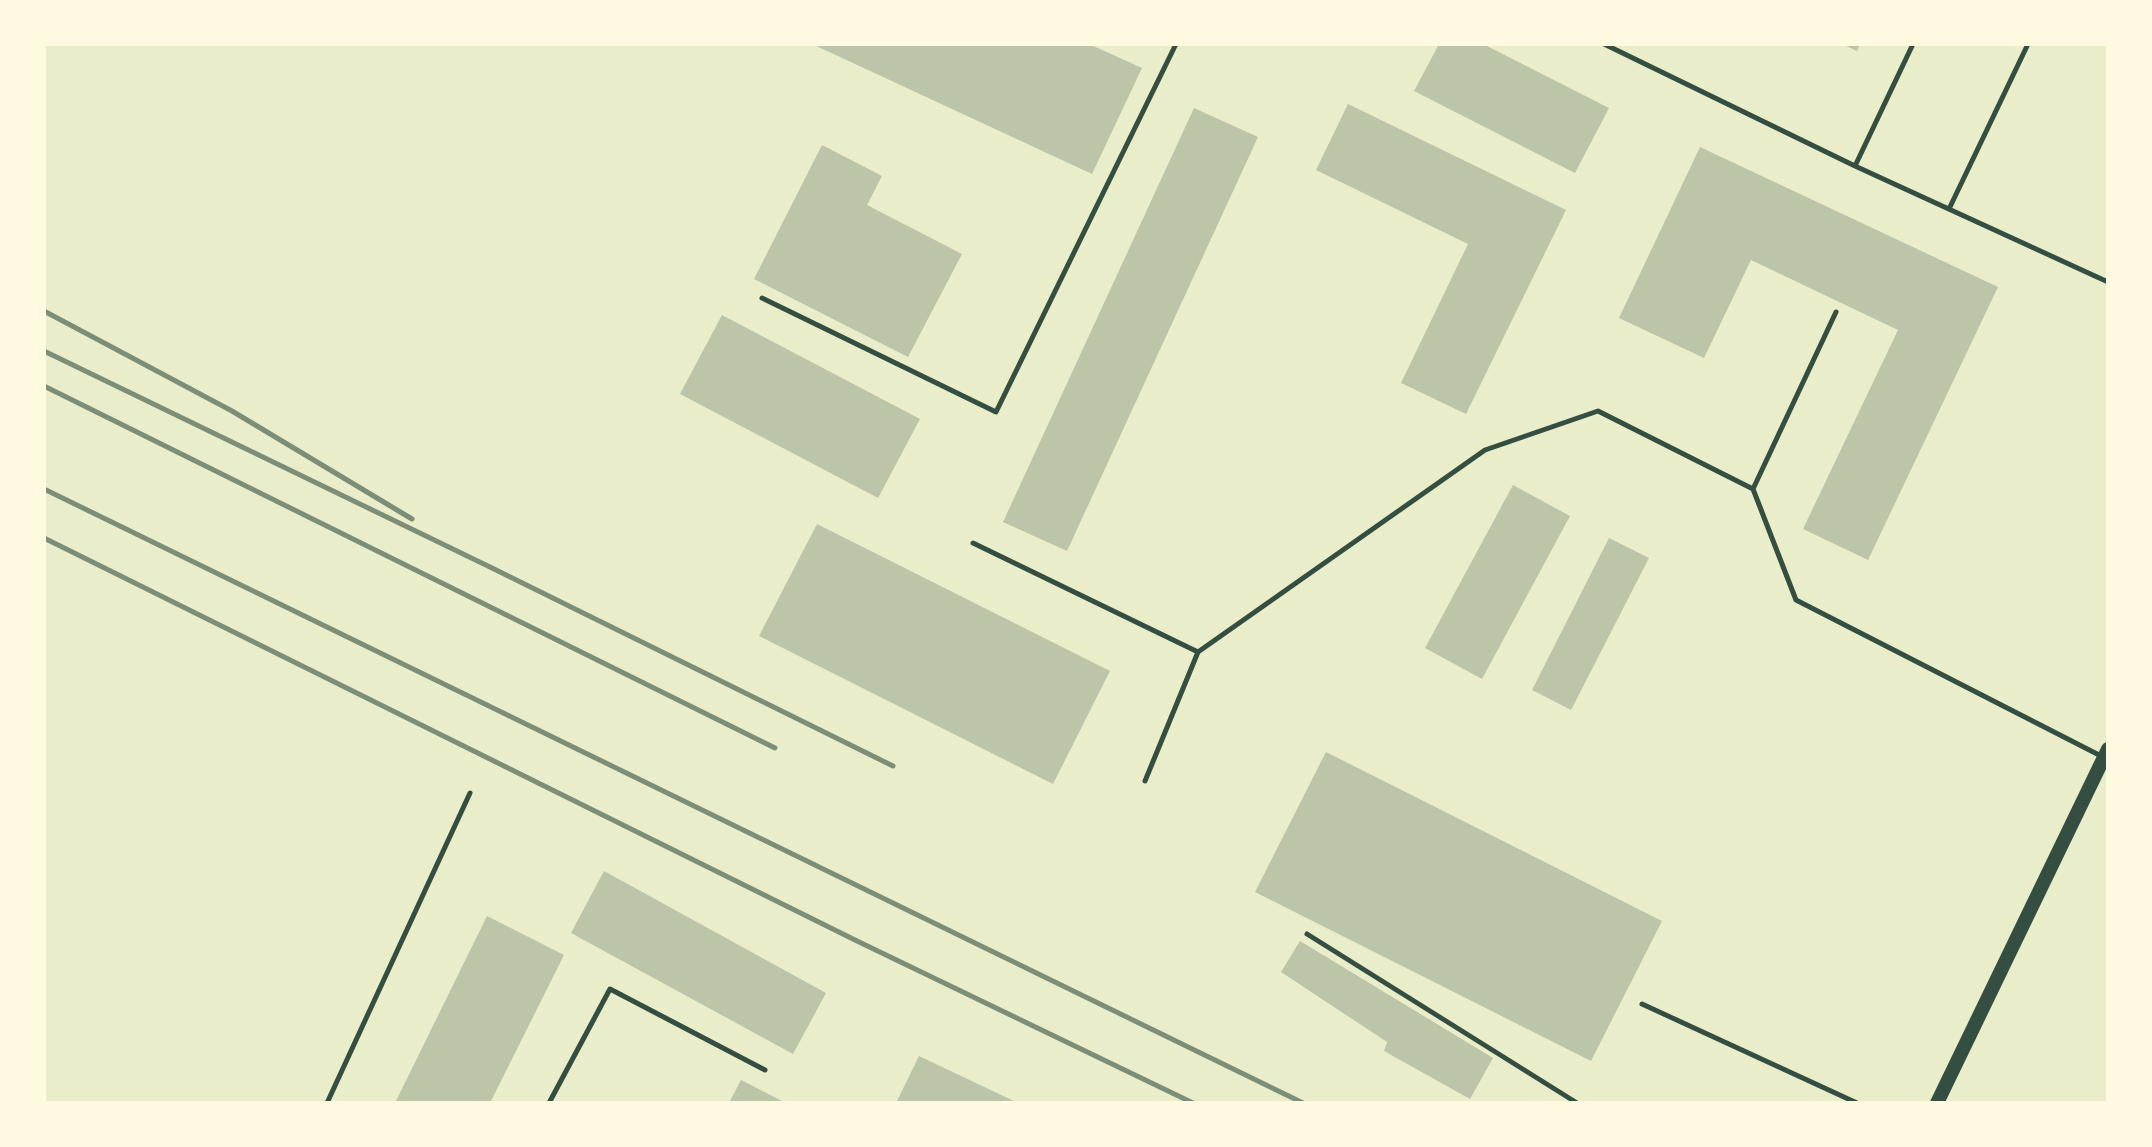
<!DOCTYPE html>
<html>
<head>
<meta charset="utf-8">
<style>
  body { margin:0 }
  #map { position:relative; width:2152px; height:1147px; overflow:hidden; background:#e9edc9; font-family:"Open Sans",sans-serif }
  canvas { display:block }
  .frame { position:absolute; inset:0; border:46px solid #fefae0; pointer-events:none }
</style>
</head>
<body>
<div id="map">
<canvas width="2152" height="1147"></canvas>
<div class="frame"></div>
</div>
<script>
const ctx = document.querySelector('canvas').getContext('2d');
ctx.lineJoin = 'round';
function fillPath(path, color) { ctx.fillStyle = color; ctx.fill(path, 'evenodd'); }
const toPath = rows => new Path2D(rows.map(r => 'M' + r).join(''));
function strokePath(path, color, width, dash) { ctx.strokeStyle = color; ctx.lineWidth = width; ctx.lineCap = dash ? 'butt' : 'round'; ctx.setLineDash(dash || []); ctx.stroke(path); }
fillPath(toPath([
  [812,44,1089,44,1142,68,1092,174],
  [1439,44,1483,44,1609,108,1575,173,1414,91],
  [1842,44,1860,44,1857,51],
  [1348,104,1566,210,1466,414,1401,383,1468,244,1316,170],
  [1194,108,1258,137,1067,551,1003,522],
  [822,145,882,176,867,205,962,254,908,357,754,279],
  [1700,147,1998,287,1868,560,1803,529,1898,330,1751,260,1704,358,1619,318],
  [722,315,920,419,878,498,680,394],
  [1513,485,1570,516,1482,679,1425,648],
  [817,524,1110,671,1053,784,759,636],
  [1609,538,1649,558,1571,710,1532,690],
  [1326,752,1662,921,1591,1061,1255,892],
  [604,871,826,993,793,1054,571,933],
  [487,916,564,955,490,1103,395,1103],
  [1300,941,1493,1058,1470,1099,1384,1051,1387,1042,1281,972],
  [919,1056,1018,1103,896,1103],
  [741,1080,786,1103,729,1103]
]), '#bcc5a7');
strokePath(toPath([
  [1604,44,1855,166,2108,282],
  [1855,166,1913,44],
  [1949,209,2028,44],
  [762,298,996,412,1176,44],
  [1753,489,1836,312],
  [973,543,1198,652,1485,450,1598,411,1753,489,1796,600,2103,757],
  [1145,781,1198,652],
  [1307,934,1577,1103],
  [1642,1004,1857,1103],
  [327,1103,470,793],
  [549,1103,610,989,765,1070]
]), '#344e41', 5);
strokePath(toPath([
  [1937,1103,2108,749]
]), '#344e41', 14);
strokePath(toPath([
  [44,311,232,411,412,519],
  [44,351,490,567,893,766],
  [44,386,775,748],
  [44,489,1303,1103],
  [44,538,855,940,1193,1103]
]), '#7c8e77', 5);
</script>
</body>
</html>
